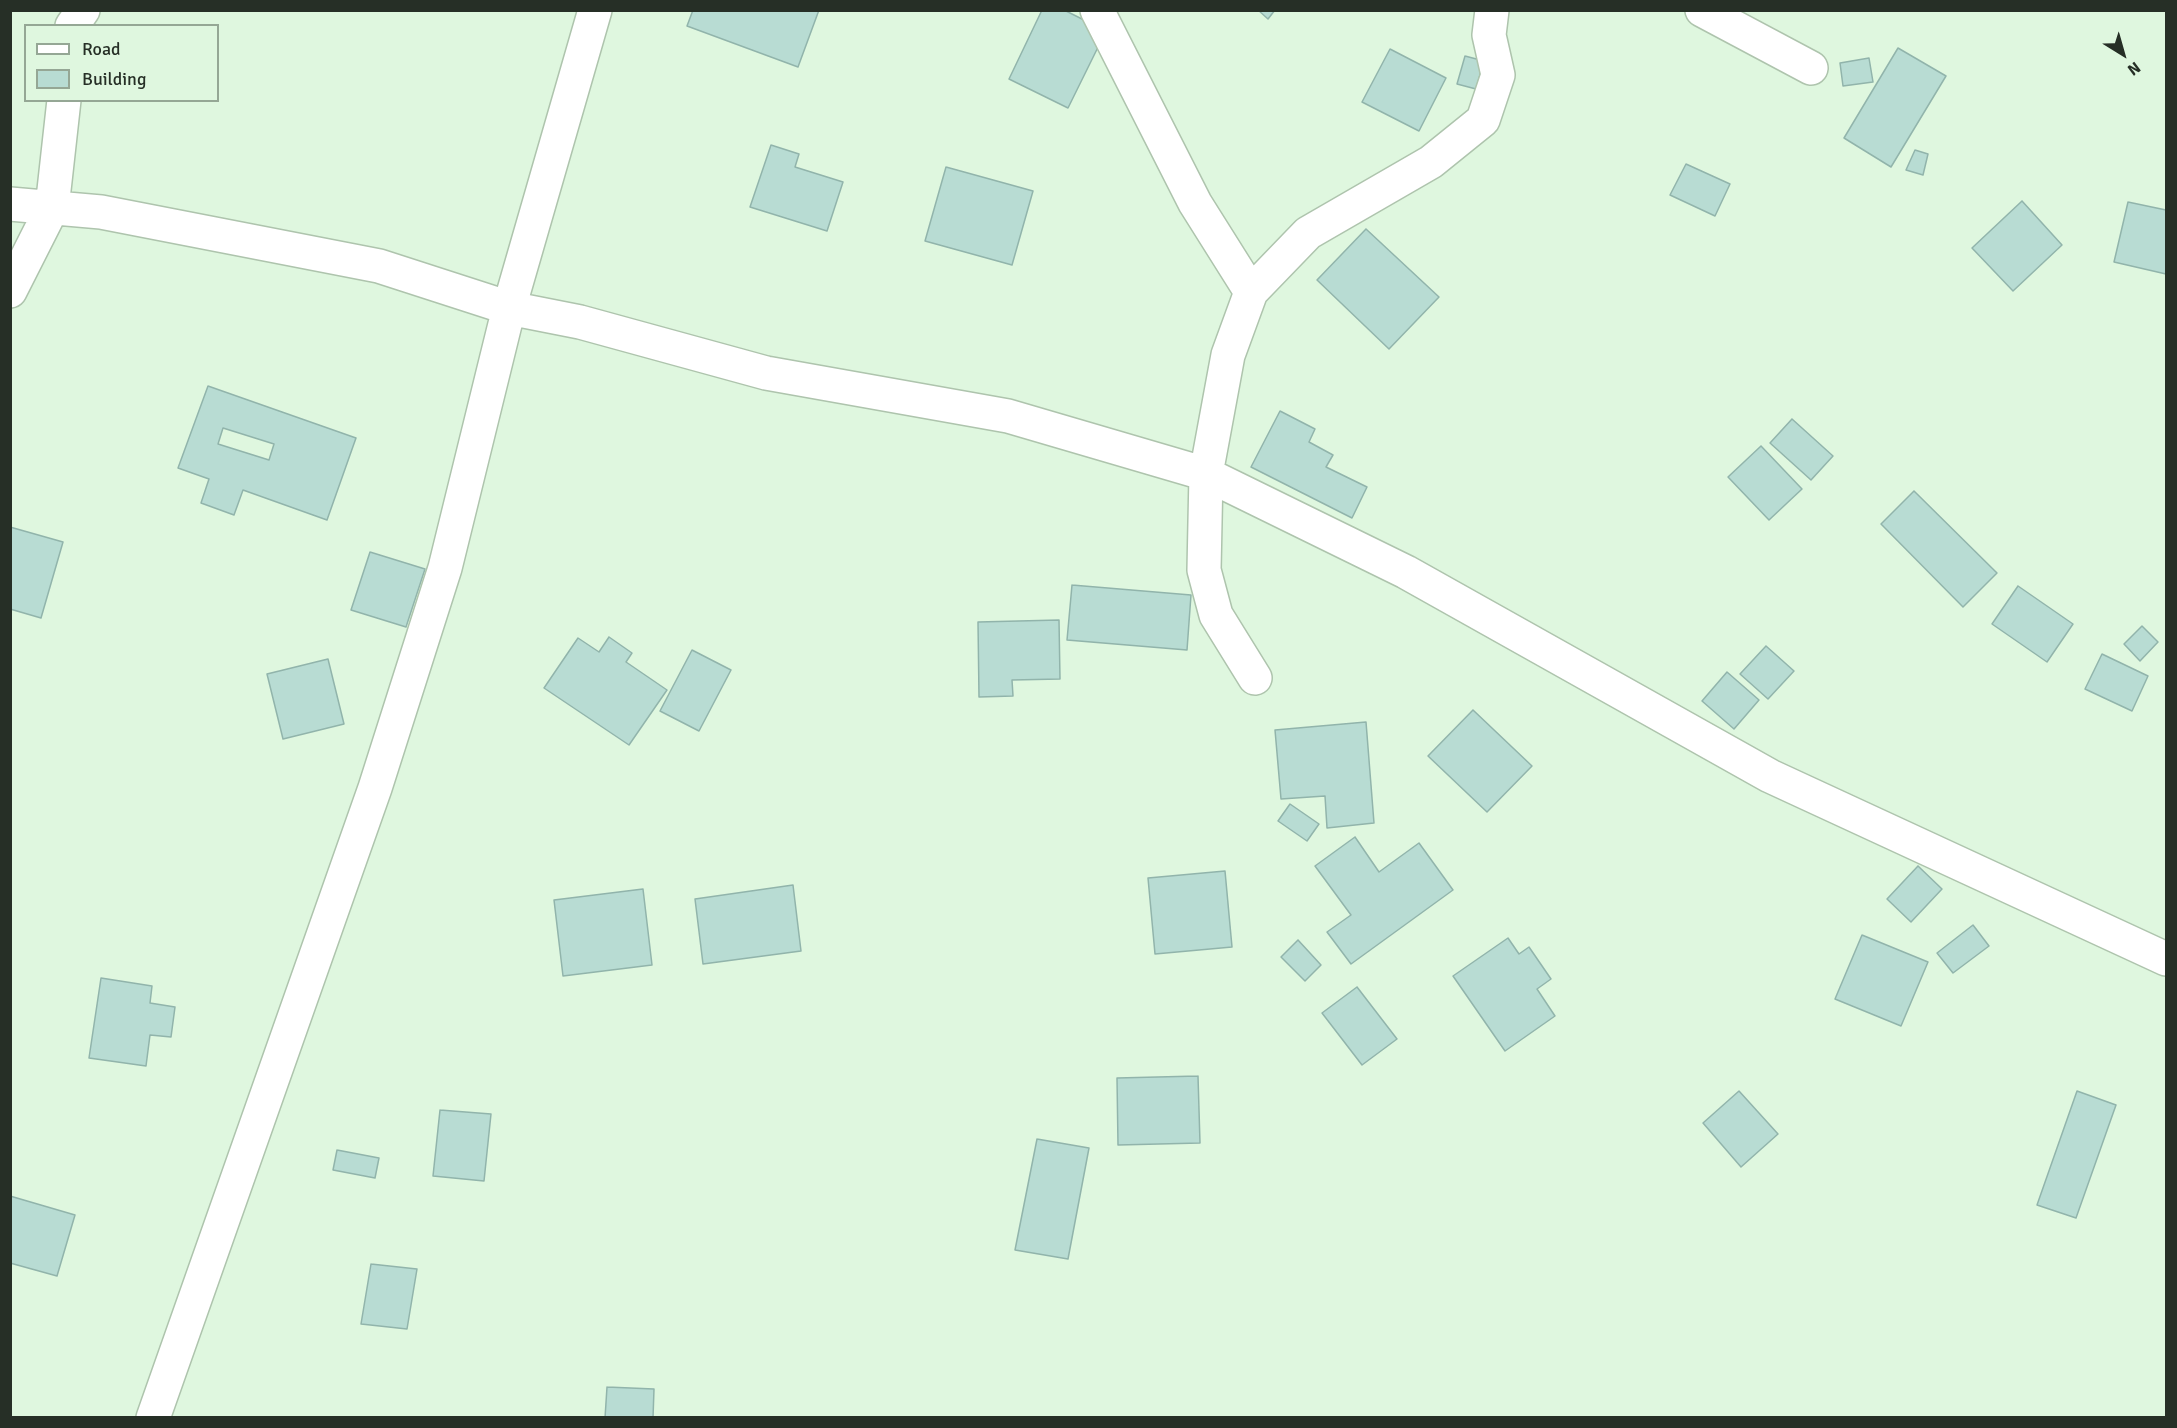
<!DOCTYPE html>
<html>
<head>
<meta charset="utf-8">
<style>
  body { margin:0 }
  #map { position:relative; width:2177px; height:1428px; overflow:hidden; background:#dff7df; font-family:Signika,sans-serif }
  canvas { display:block }
  .frame { position:absolute; inset:0; border:12px solid #262f26; pointer-events:none }
  .legend { position:absolute; left:24px; top:24px; width:195px; height:78px; box-sizing:border-box; background:#dff7df; border:2px solid #95a795; margin:0; padding:8px 10px; list-style:none; font-size:18px; color:#262f26 }
  .legend li { display:flex; align-items:center; gap:12px; height:30px }
  .legend b { width:30px; border:2px solid #95a795 }
  .north { position:absolute; left:2093px; top:24px; width:60px; height:60px; -webkit-text-stroke:4px #dff7df; paint-order:stroke; rotate:143deg; font-size:16px; font-weight:700; line-height:24px; text-align:center; color:#262f26 }
  .north::after { content:''; display:block; margin:auto; width:21px; height:27px; background:#262f26; clip-path:polygon(50% 0,100% 100%,50% 72%,0 100%) }
</style>
</head>
<body>
<div id="map">
<canvas width="2177" height="1428"></canvas>
<div class="frame"></div>
<ul class="legend">
<li><b style="height:8px;background:#fff"></b>Road</li>
<li><b style="height:16px;background:#b8dcd3"></b>Building</li>
</ul>
<div class="north">N</div>
</div>
<script>
const ctx = document.querySelector('canvas').getContext('2d');
ctx.lineJoin = 'round';
function fillPath(path, color) { ctx.fillStyle = color; ctx.fill(path, 'evenodd'); }
const toPath = rows => new Path2D(rows.map(r => 'M' + r).join(''));
function strokePath(path, color, width, dash) { ctx.strokeStyle = color; ctx.lineWidth = width; ctx.lineCap = dash ? 'butt' : 'round'; ctx.setLineDash(dash || []); ctx.stroke(path); }
const building = toPath([
  [693,10,819,10,798,67,687,26,693,10],
  [1042,10,1064,10,1106,31,1068,108,1009,79,1042,10],
  [1258,10,1275,10,1268,19,1258,10],
  [1898,48,1946,76,1891,167,1844,138,1898,48],
  [1390,49,1446,78,1419,131,1362,102,1390,49],
  [1465,56,1484,61,1476,89,1457,84,1465,56],
  [1869,58,1873,82,1843,86,1840,63,1869,58],
  [771,145,799,154,795,167,843,182,827,231,750,207,771,145],
  [1915,150,1928,154,1923,175,1906,170,1915,150],
  [1686,164,1730,184,1715,216,1670,195,1686,164],
  [946,167,1033,191,1012,265,925,241,946,167],
  [2022,201,2062,245,2013,291,1972,248,2022,201],
  [2128,202,2166,210,2166,274,2114,262,2128,202],
  [1366,229,1439,297,1389,349,1317,280,1366,229],
  [208,386,356,438,327,520,243,490,234,515,201,503,209,479,178,468,208,386],
  [223,428,274,444,269,460,218,444,223,428],
  [1280,411,1315,429,1309,442,1333,455,1326,467,1367,487,1352,518,1251,467,1280,411],
  [1792,419,1833,456,1811,480,1770,443,1792,419],
  [1761,446,1802,489,1769,520,1728,477,1761,446],
  [1914,491,1997,573,1963,607,1881,524,1914,491],
  [10,527,63,542,41,618,10,609,10,527],
  [370,552,425,569,406,627,351,610,370,552],
  [1072,585,1191,595,1187,650,1067,640,1072,585],
  [2018,586,2073,624,2047,662,1992,624,2018,586],
  [1059,620,1060,679,1012,680,1013,696,979,697,978,622,1059,620],
  [2142,626,2158,642,2140,661,2124,644,2142,626],
  [609,637,632,653,626,662,667,690,629,745,544,688,578,638,599,652,609,637],
  [1766,646,1794,671,1768,699,1740,674,1766,646],
  [692,650,731,670,699,731,660,711,692,650],
  [2102,654,2148,676,2132,711,2085,689,2102,654],
  [328,659,344,724,283,739,267,674,328,659],
  [1727,672,1759,700,1734,729,1702,701,1727,672],
  [1473,710,1532,766,1487,812,1428,756,1473,710],
  [1366,722,1374,823,1327,828,1325,796,1281,799,1275,730,1366,722],
  [1290,804,1319,824,1307,841,1278,821,1290,804],
  [1355,837,1379,872,1419,843,1453,890,1351,964,1327,932,1351,915,1315,866,1355,837],
  [1918,866,1942,889,1911,922,1887,899,1918,866],
  [1225,871,1232,947,1155,954,1148,878,1225,871],
  [793,885,801,951,703,964,695,899,793,885],
  [643,889,652,965,563,976,554,900,643,889],
  [1973,925,1989,946,1953,973,1937,953,1973,925],
  [1862,935,1928,962,1901,1026,1835,999,1862,935],
  [1508,938,1519,954,1529,947,1551,979,1537,989,1555,1016,1505,1051,1453,976,1508,938],
  [1298,940,1321,965,1305,981,1281,957,1298,940],
  [101,978,152,986,150,1003,175,1007,171,1037,150,1035,146,1066,89,1058,101,978],
  [1357,987,1397,1039,1362,1065,1322,1013,1357,987],
  [1198,1076,1200,1143,1118,1145,1117,1078,1198,1076],
  [1739,1091,1778,1134,1741,1167,1703,1123,1739,1091],
  [2077,1091,2116,1105,2076,1218,2037,1205,2077,1091],
  [440,1110,491,1114,484,1181,433,1176,440,1110],
  [1037,1139,1089,1148,1068,1259,1015,1250,1037,1139],
  [337,1150,379,1158,375,1178,333,1170,337,1150],
  [10,1196,75,1215,57,1276,10,1263,10,1196],
  [371,1264,417,1269,407,1329,361,1324,371,1264],
  [607,1387,654,1389,653,1418,605,1418,607,1387]
]);
fillPath(building, '#b8dcd3');
strokePath(building, '#91b4ab', 1.5);
const minor = toPath([
  [1097,10,1195,203,1251,292],
  [1702,10,1811,68],
  [72,26,83,10],
  [10,204,101,212,379,266,509,308,580,322,766,373,1008,416,1206,474,1406,572,1770,776,2166,959],
  [10,291,52,208,64,100],
  [1255,678,1216,615,1204,570,1206,474,1228,355,1251,292,1308,233,1431,162,1483,120,1498,75,1489,35,1492,10],
  [153,1418,375,788,445,568,509,308,595,10]
]);
strokePath(minor, '#aec4ad', 36);
strokePath(minor, '#fff', 33);
</script>
</body>
</html>
